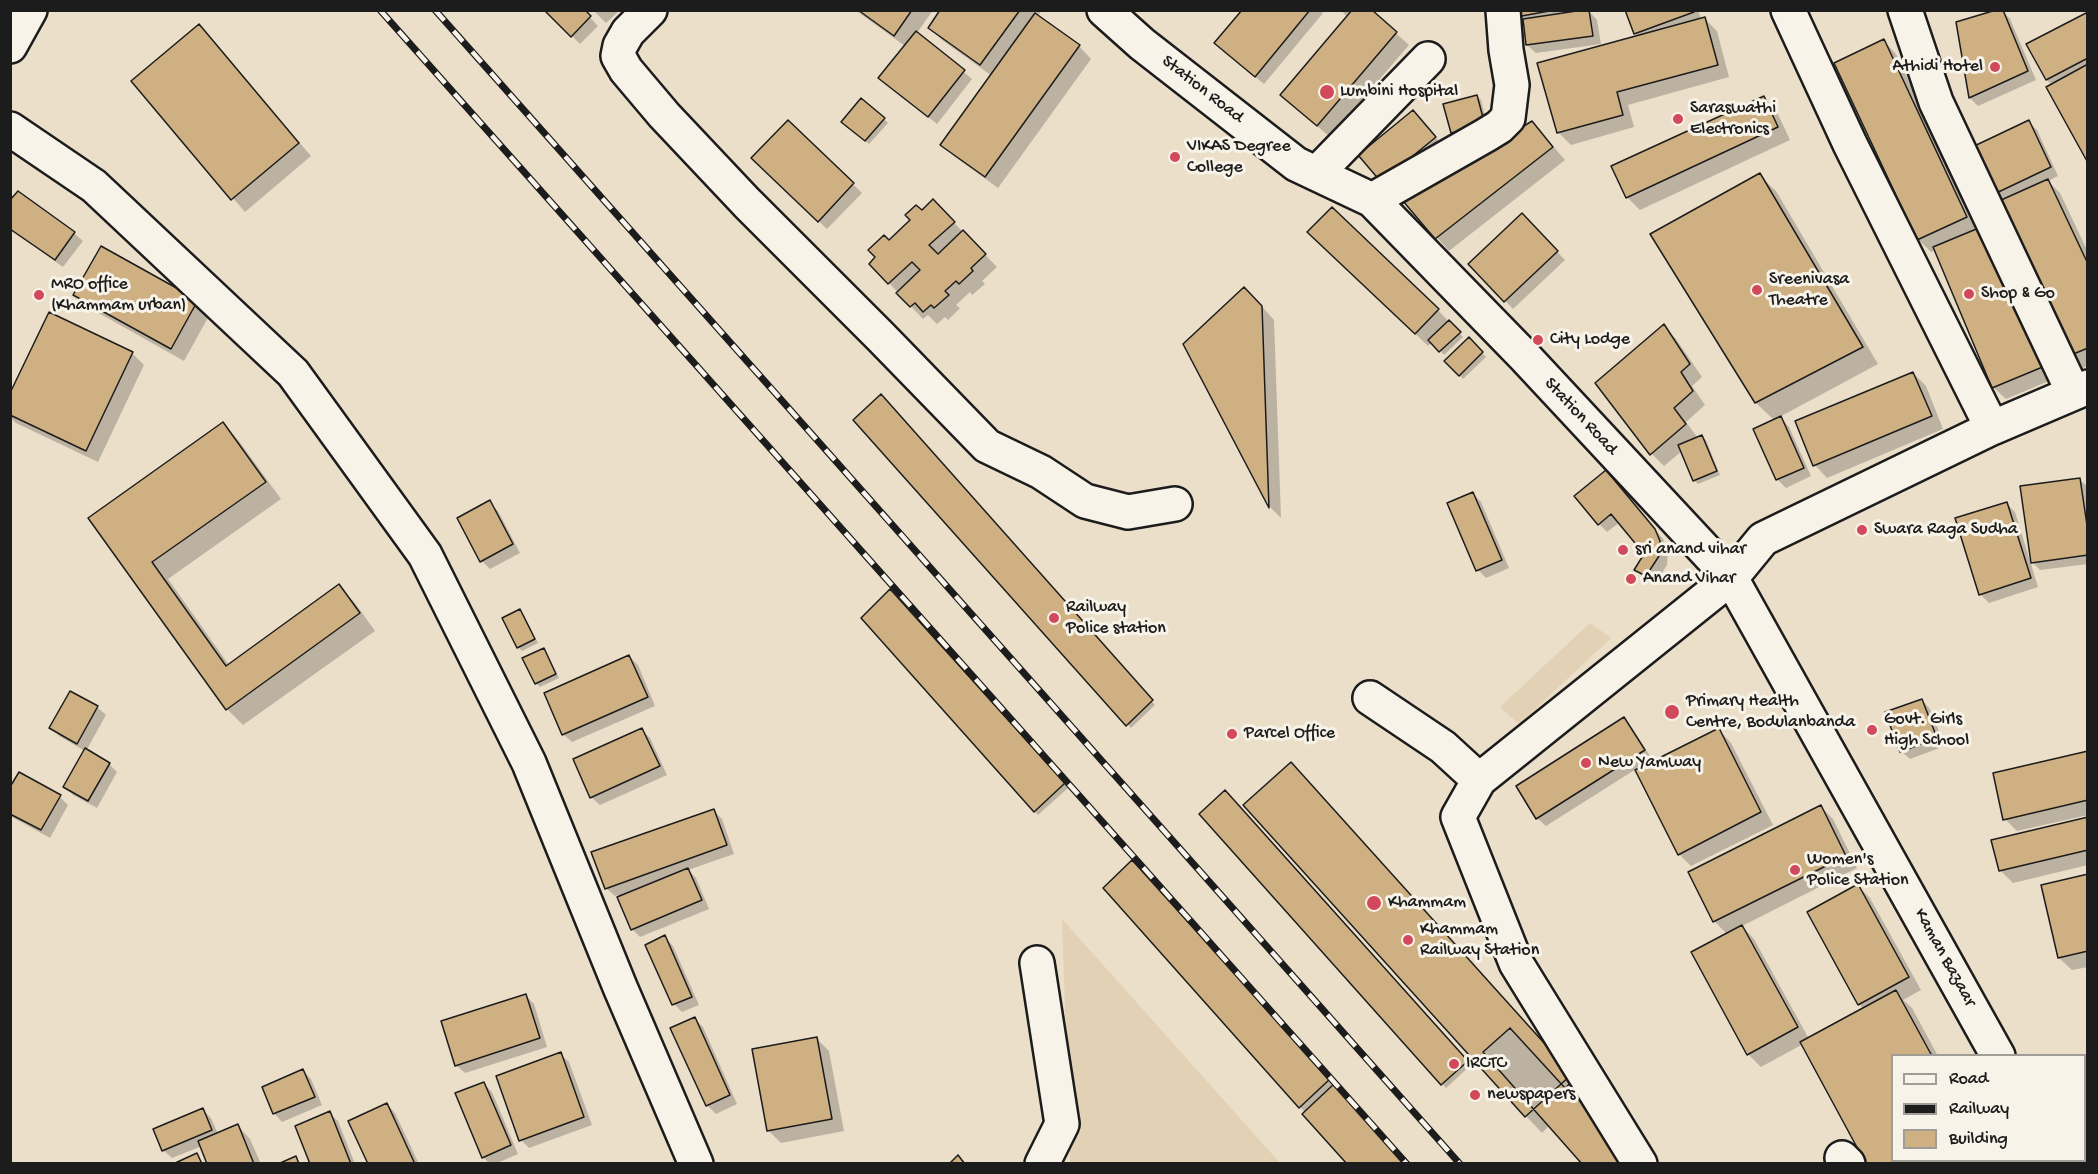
<!DOCTYPE html>
<html>
<head>
<meta charset="utf-8">
<style>
  body { margin:0 }
  #map { position:relative; width:2098px; height:1174px; overflow:hidden; background:#ebdfca; font-family:"Gochi Hand",sans-serif }
  canvas { display:block }
  .frame { position:absolute; inset:0; border:12px solid #1c1c1c; pointer-events:none }
  .legend { position:absolute; left:1891px; top:1054px; width:195px; height:108px; box-sizing:border-box; background:#f7f3e8; border:2px solid #9f9d96; margin:0; padding:8px 10px; list-style:none; font-size:18px; color:#1c1c1c }
  .legend li { display:flex; align-items:center; gap:12px; height:30px }
  .legend b { width:30px; border:2px solid #9f9d96 }
</style>
</head>
<body>
<div id="map">
<canvas width="2098" height="1174"></canvas>
<div class="frame"></div>
<ul class="legend">
<li><b style="height:8px;background:#f7f3e8"></b>Road</li>
<li><b style="height:8px;background:#1c1c1c"></b>Railway</li>
<li><b style="height:16px;background:#cfb083"></b>Building</li>
</ul>
</div>
<script>
const ctx = document.querySelector('canvas').getContext('2d');
ctx.lineJoin = 'round';
function fillPath(path, color) { ctx.fillStyle = color; ctx.fill(path, 'evenodd'); }
const toPath = rows => new Path2D(rows.map(r => 'M' + r).join(''));
function strokePath(path, color, width, dash) { ctx.strokeStyle = color; ctx.lineWidth = width; ctx.lineCap = dash ? 'butt' : 'round'; ctx.setLineDash(dash || []); ctx.stroke(path); }
function drawText(font, color, halo, rows, align = 'center') {
  ctx.font = font + ' "Gochi Hand",sans-serif'; ctx.lineWidth = 6; ctx.setLineDash([]); ctx.textBaseline = 'middle'; ctx.strokeStyle = halo; ctx.fillStyle = color; for (const [text, x, y, turn = 0] of rows) {
    ctx.save(); ctx.translate(x, y); ctx.rotate((+turn || 0) * Math.PI / 180); ctx.textAlign = isNaN(turn) ? turn : align; if (halo) ctx.strokeText(text, 0, 0); ctx.fillText(text, 0, 0); ctx.restore();
  }
}
fillPath(toPath([
  [1590,623,1611,638,1519,724,1500,707],
  [1062,919,1280,1163,1070,1163]
]), '#e3d1b5');
fillPath(toPath([
  [546,10,583,10,598,26,580,44],
  [593,10,620,10,606,23],
  [855,10,933,10,917,33,972,79,937,124,880,78,905,46],
  [942,10,1042,10,1037,17,1079,46,1091,59,998,188,955,157,942,144,992,76,942,40,930,28],
  [1244,10,1320,10,1323,13,1264,84,1225,52],
  [1341,10,1370,10,1409,45,1330,137,1295,107,1348,18],
  [1516,10,1589,11,1597,20,1601,44,1536,53,1527,45,1525,25,1517,17],
  [1627,10,1698,10,1701,19,1704,18,1717,31,1729,77,1628,105,1634,127,1571,145,1558,132,1638,36,1635,33],
  [2002,11,2010,19,2036,80,1978,106,1970,98,1958,23],
  [2088,14,2088,160,2052,85,2047,80,2028,45],
  [199,26,311,156,245,212,133,82],
  [1884,41,1896,54,1979,230,2056,378,2006,399,1993,387,1935,250,1931,252,1918,239],
  [1477,96,1481,100,1488,128,1456,136,1452,133],
  [1764,98,1776,110,1790,140,1640,210,1627,197],
  [884,119,888,123,869,144,847,125],
  [1421,121,1443,146,1390,190],
  [788,122,862,193,827,229,753,158],
  [1532,122,1565,160,1449,251,1405,202],
  [2029,122,2037,130,2058,176,2048,181,2060,193,2088,252,2088,366,2075,371,1991,195],
  [1759,175,1776,191,1878,364,1774,420,1756,403,1652,235],
  [933,201,997,267,982,281,985,284,972,295,970,292,956,305,960,308,948,320,945,317,937,324,928,315,923,319,871,264,889,242],
  [10,203,74,233,83,241,63,267,10,230],
  [1522,216,1565,260,1513,309,1470,264],
  [1322,244,1438,310,1463,337,1444,355,1432,342,1428,346],
  [75,295,198,301,210,314,184,361,88,307],
  [1257,301,1274,320,1281,518,1270,507,1185,344],
  [1663,326,1676,339,1702,377,1692,386,1705,405,1686,422,1698,438,1702,436,1706,440,1720,475,1698,484,1694,480,1682,451,1664,466,1652,454],
  [1469,339,1486,357,1463,379,1446,361],
  [132,353,144,365,98,462,16,423,10,417,10,396],
  [1913,373,1926,386,1943,429,1827,478,1815,465],
  [881,397,1155,705,1131,728,855,420],
  [1781,418,1789,427,1811,476,1786,488,1777,479],
  [223,424,239,441,281,499,168,579,229,665,339,586,355,603,375,631,243,725,227,709,90,519],
  [1606,472,1663,539,1668,551,1667,565,1655,584,1644,578,1636,569,1645,553,1620,522,1607,532,1599,524],
  [2080,480,2088,487,2088,564,2040,570,2031,561],
  [1473,494,1481,502,1509,568,1486,578,1478,570],
  [489,502,498,511,520,553,490,569,482,561,459,519],
  [2006,503,2015,512,2038,587,1989,603,1980,594],
  [890,592,1068,788,1038,815,863,618],
  [520,611,524,615,538,643,522,651,518,647],
  [543,650,547,654,559,678,540,687,536,683],
  [629,656,638,665,655,706,572,742,563,734],
  [70,693,97,707,106,715,86,751,109,764,117,772,97,808,73,795,65,787,85,751,59,736,51,727],
  [1922,700,1930,709,1945,746,1910,759,1901,751],
  [1624,719,1632,728,1652,759,1546,826,1537,818],
  [642,730,650,738,667,775,600,805,591,797],
  [1719,730,1731,743,1773,825,1691,866,1679,854],
  [2088,752,2088,815,2017,831,2005,819],
  [10,790,60,797,68,805,50,838,10,816],
  [1225,792,1471,1065,1446,1088,1201,814],
  [1245,805,1577,1080,1550,1125,1542,1133,1526,1116],
  [1820,806,1833,819,1857,868,1742,926,1754,939,1809,1039,1864,1009,1859,1004,1858,886,1870,898,1921,990,1903,1000,1912,1008,1938,1056,1892,1056,1892,1160,1941,1160,1935,1164,1868,1164,1803,1044,1761,1067,1748,1054,1727,934,1714,921],
  [713,810,722,819,734,854,688,870,696,878,709,909,640,937,632,929,618,895,615,896,606,888],
  [2088,819,2088,865,2013,883,2000,870],
  [1132,862,1334,1085,1306,1113,1300,1107],
  [2088,875,2088,967,2072,970,2059,958],
  [665,937,673,946,699,1005,682,1012,674,1004],
  [525,995,534,1004,547,1047,465,1073,456,1065],
  [694,1018,703,1027,737,1104,716,1114,707,1105,672,1028],
  [817,1039,829,1051,844,1131,781,1143,768,1130],
  [560,1054,569,1062,592,1125,529,1148,521,1140],
  [303,1071,311,1079,322,1105,282,1122,274,1113],
  [484,1084,492,1092,518,1154,495,1164,490,1164,483,1157],
  [387,1104,395,1113,419,1164,369,1164],
  [203,1110,211,1118,218,1134,238,1126,250,1139,261,1164,209,1164,202,1146,172,1158,163,1150],
  [329,1113,338,1121,355,1164,312,1164]
]), '#0003');
const building = toPath([
  [544,10,585,10,591,16,571,37,544,10],
  [858,10,912,10,894,36,858,10],
  [940,10,1020,10,980,65,928,28,940,10],
  [1242,10,1310,10,1255,77,1214,43,1242,10],
  [1352,10,1372,10,1397,32,1317,126,1280,95,1352,10],
  [1514,10,1555,10,1516,17,1514,10],
  [1583,10,1589,10,1593,36,1526,45,1523,19,1583,10],
  [1625,10,1693,10,1694,12,1634,34,1625,10],
  [1996,10,2003,10,2028,71,1969,98,1956,22,1996,10],
  [2088,12,2088,58,2046,80,2026,44,2088,12],
  [1035,13,1080,45,985,177,940,145,1035,13],
  [1705,17,1718,65,1617,92,1623,115,1557,133,1537,63,1705,17],
  [199,24,299,143,231,200,131,81,199,24],
  [916,31,965,70,928,117,878,78,916,31],
  [1884,39,1967,217,1917,240,1834,63,1884,39],
  [2088,64,2088,163,2046,87,2088,64],
  [1477,95,1485,125,1451,133,1443,104,1477,95],
  [1764,96,1778,127,1626,198,1611,166,1764,96],
  [861,98,885,118,865,141,841,122,861,98],
  [1413,110,1436,137,1381,182,1358,155,1413,110],
  [788,120,854,183,818,222,751,158,788,120],
  [2029,120,2051,167,1990,196,1968,149,2029,120],
  [1532,121,1553,147,1435,239,1403,201,1532,121],
  [1760,173,1863,347,1755,403,1650,234,1760,173],
  [2048,179,2088,264,2088,348,2061,359,1990,205,2048,179],
  [18,191,75,232,55,260,10,229,10,200,18,191],
  [933,199,955,222,929,245,938,254,963,230,986,254,971,268,973,271,959,284,956,281,945,291,949,295,934,308,931,305,923,312,915,303,910,307,896,293,920,270,912,262,888,284,869,264,875,257,868,250,884,235,889,240,910,220,905,215,916,205,922,210,933,199],
  [1332,207,1439,309,1415,334,1307,232,1332,207],
  [1522,213,1558,251,1504,302,1468,264,1522,213],
  [1986,225,2045,366,1992,388,1933,247,1986,225],
  [101,246,198,300,171,349,73,295,101,246],
  [1244,287,1262,306,1269,508,1183,344,1244,287],
  [49,312,133,352,86,451,10,415,10,393,49,312],
  [1449,320,1461,332,1439,352,1428,340,1449,320],
  [1664,324,1690,364,1681,372,1693,391,1674,408,1686,424,1650,455,1595,383,1664,324],
  [1469,337,1483,352,1459,376,1444,361,1469,337],
  [1913,372,1932,416,1813,466,1795,421,1913,372],
  [881,394,1153,700,1126,726,853,420,881,394],
  [1781,416,1804,468,1776,480,1753,429,1781,416],
  [223,422,266,482,152,562,226,666,339,584,360,613,226,710,88,518,223,422],
  [1702,435,1717,471,1693,481,1678,445,1702,435],
  [1606,470,1655,529,1660,541,1659,556,1646,576,1634,570,1644,554,1611,514,1598,525,1574,496,1606,470],
  [2080,478,2088,532,2088,555,2031,563,2020,486,2080,478],
  [1473,492,1502,560,1476,571,1447,503,1473,492],
  [490,500,513,544,480,562,457,518,490,500],
  [2007,502,2031,578,1979,595,1955,518,2007,502],
  [890,589,1065,783,1034,812,861,618,890,589],
  [520,609,535,639,517,648,502,618,520,609],
  [544,648,556,674,535,684,522,658,544,648],
  [629,655,648,697,562,735,544,693,629,655],
  [70,691,98,706,77,744,49,728,70,691],
  [1922,699,1937,738,1900,752,1885,712,1922,699],
  [1624,717,1645,750,1536,819,1516,786,1624,717],
  [642,728,660,766,590,798,573,759,642,728],
  [1719,728,1761,812,1678,855,1635,770,1719,728],
  [85,748,110,763,88,801,63,787,85,748],
  [2088,751,2088,800,2003,820,1993,773,2088,751],
  [1291,762,1572,1074,1525,1117,1243,805,1291,762],
  [19,772,61,795,41,830,10,814,10,787,19,772],
  [1225,790,1468,1061,1441,1085,1199,814,1225,790],
  [1821,805,1846,856,1713,922,1688,872,1821,805],
  [714,809,727,845,605,889,591,852,714,809],
  [2088,817,2088,850,1999,871,1991,840,2088,817],
  [1132,860,1330,1079,1299,1108,1103,888,1132,860],
  [688,868,702,900,631,930,617,897,688,868],
  [2088,874,2088,951,2058,958,2041,885,2088,874],
  [1858,884,1909,977,1858,1005,1807,912,1858,884],
  [1742,925,1798,1027,1747,1055,1691,952,1742,925],
  [665,935,692,997,672,1005,645,945,665,935],
  [1896,990,1932,1056,1892,1056,1892,1160,1895,1160,1890,1164,1866,1164,1800,1042,1896,990],
  [526,994,540,1038,455,1066,441,1021,526,994],
  [695,1017,730,1095,706,1106,670,1028,695,1017],
  [1510,1028,1565,1088,1582,1073,1658,1164,1582,1164,1483,1052,1510,1028],
  [817,1037,832,1119,767,1131,752,1049,817,1037],
  [561,1052,584,1117,519,1141,496,1076,561,1052],
  [303,1069,315,1097,273,1114,262,1087,303,1069],
  [2088,1077,2088,1096,2084,1090,2084,1078,2088,1077],
  [484,1082,511,1145,482,1158,455,1093,484,1082],
  [1335,1083,1407,1164,1347,1164,1302,1114,1335,1083],
  [387,1103,415,1164,368,1164,348,1121,387,1103],
  [203,1108,212,1130,162,1151,153,1129,203,1108],
  [330,1111,351,1164,310,1164,295,1126,330,1111],
  [238,1124,254,1164,207,1164,198,1141,238,1124],
  [197,1153,202,1164,173,1164,197,1153],
  [958,1155,965,1164,949,1164,958,1155],
  [296,1156,299,1164,278,1164,296,1156]
]);
fillPath(building, '#cfb083');
strokePath(building, '#1c1c1c', 1.5);
const minor = toPath([
  [650,10,628,32,620,46,618,56,626,70,664,115,747,203,881,337,987,446,1041,472,1085,501,1128,512,1175,504],
  [1104,10,1142,44,1296,164,1372,200,1525,357,1731,578,1998,1056],
  [1788,10,1850,144,1992,428],
  [1905,10,1936,102,2073,392],
  [10,46,30,10],
  [10,129,94,186,293,373,425,555,529,763,620,987,696,1164],
  [1317,173,1428,59],
  [1372,200,1486,135,1499,127,1508,118,1512,85,1506,50,1503,10],
  [1370,698,1443,747,1479,780],
  [1037,963,1062,1124,1042,1164],
  [1842,1158,1848,1164],
  [2057,1160,2059,1164],
  [1640,1164,1516,963,1458,817,1479,780,1731,578,1763,539,1992,428,2088,387]
]);
strokePath(minor, '#1c1c1c', 38);
strokePath(minor, '#f7f3e8', 33);
const rail = toPath([
  [380,10,1407,1164],
  [435,10,1460,1164]
]);
strokePath(rail, '#1c1c1c', 7);
strokePath(rail, '#f7f3e8', 4.5, [14]);
for (const [x, y, r, color] of [
  [1995,67,6,"#d1495b"],
  [1327,92,8,"#d1495b"],
  [1678,119,6,"#d1495b"],
  [1175,157,6,"#d1495b"],
  [1757,290,6,"#d1495b"],
  [1969,294,6,"#d1495b"],
  [39,295,6,"#d1495b"],
  [1538,340,6,"#d1495b"],
  [1862,530,6,"#d1495b"],
  [1623,550,6,"#d1495b"],
  [1631,579,6,"#d1495b"],
  [1054,618,6,"#d1495b"],
  [1672,712,8,"#d1495b"],
  [1872,730,6,"#d1495b"],
  [1232,734,6,"#d1495b"],
  [1586,763,6,"#d1495b"],
  [1795,870,6,"#d1495b"],
  [1374,903,8,"#d1495b"],
  [1408,940,6,"#d1495b"],
  [1454,1064,6,"#d1495b"],
  [1475,1095,6,"#d1495b"]
]) { const dot = new Path2D(); dot.arc(x, y, r, 0, 2 * Math.PI); ctx.fillStyle = color; ctx.fill(dot); strokePath(dot, '#f7f3e8', 2); }
drawText('18px', '#1c1c1c', '#f7f3e8', [
  ["Athidi Hotel",1983,67,"right"],
  ["Lumbini Hospital",1340,92],
  ["Saraswathi",1690,109],
  ["Electronics",1690,130],
  ["VIKAS Degree",1187,147],
  ["College",1187,168],
  ["Sreenivasa",1769,280],
  ["Theatre",1769,301],
  ["MRO office",51,285],
  ["(Khammam urban)",51,306],
  ["Shop & Go",1981,294],
  ["City Lodge",1550,340],
  ["Swara Raga Sudha",1874,530],
  ["sri anand vihar",1635,550],
  ["Anand Vihar",1643,579],
  ["Railway",1066,608],
  ["Police station",1066,629],
  ["Primary Health",1686,702],
  ["Centre, Bodulanbanda",1686,723],
  ["Govt. Girls",1884,720],
  ["High School",1884,741],
  ["Parcel Office",1244,734],
  ["New Yamway",1598,763],
  ["Women's",1807,860],
  ["Police Station",1807,881],
  ["Khammam",1388,903],
  ["Khammam",1420,930],
  ["Railway Station",1420,951],
  ["IRCTC",1466,1064],
  ["newspapers",1487,1095]
], 'left');
drawText('18px', '#1c1c1c', '#f7f3e8', [
  ["Station Road",1202,90,38],
  ["Station Road",1580,417,47],
  ["Kaman Bazaar",1944,958,61]
]);
</script>
</body>
</html>
